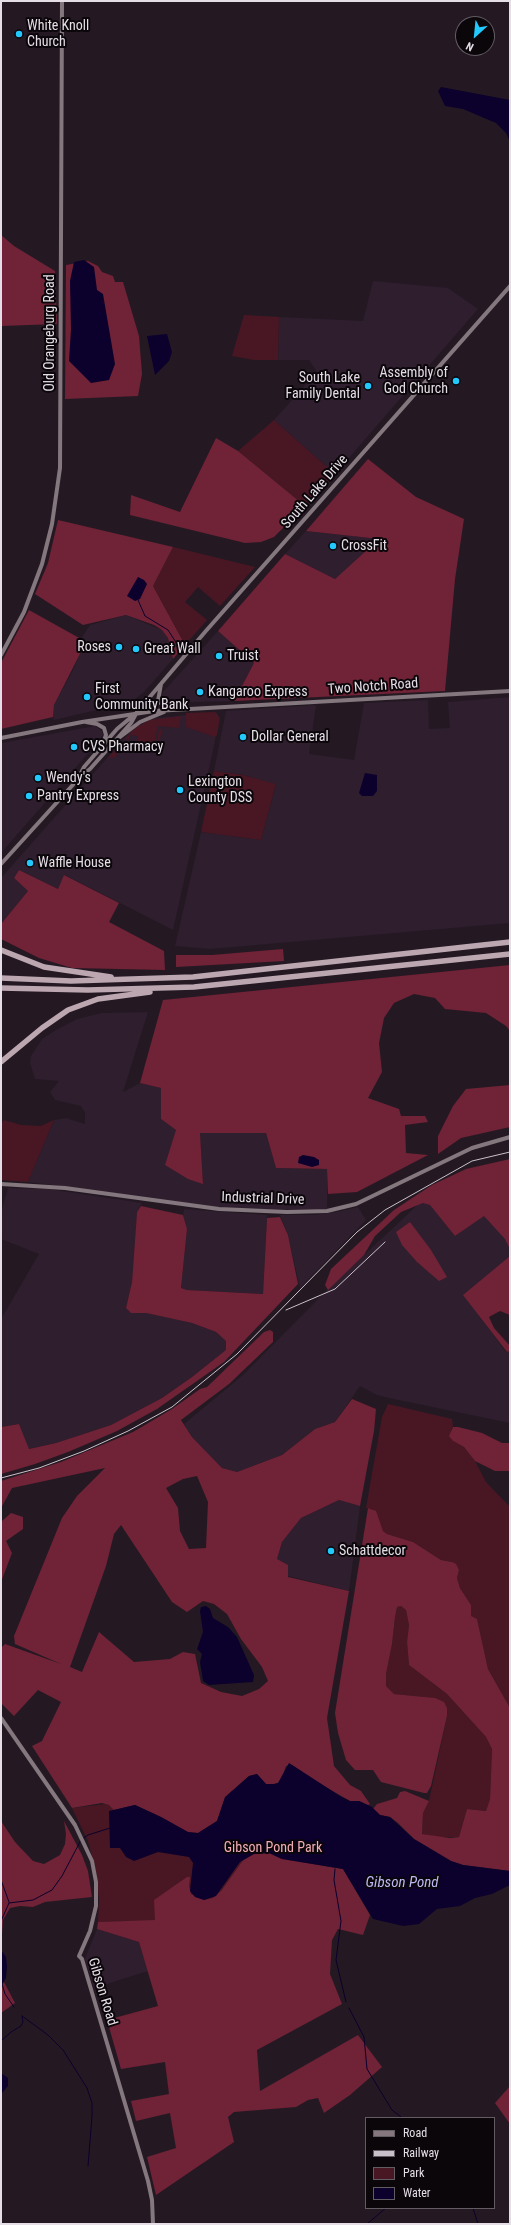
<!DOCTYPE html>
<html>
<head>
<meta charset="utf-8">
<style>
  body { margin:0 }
  #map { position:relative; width:511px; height:2225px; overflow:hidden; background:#241923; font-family:"Roboto Condensed",sans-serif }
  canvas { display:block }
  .frame { position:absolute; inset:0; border:2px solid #e6dee6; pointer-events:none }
  .legend { position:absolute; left:365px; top:2117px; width:130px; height:92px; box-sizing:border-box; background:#0a060a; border:1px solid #625c62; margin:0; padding:5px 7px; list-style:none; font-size:12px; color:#e6dee6 }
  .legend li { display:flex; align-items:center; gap:8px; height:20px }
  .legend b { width:20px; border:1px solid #625c62 }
  .north { position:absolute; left:455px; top:16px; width:40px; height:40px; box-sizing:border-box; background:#0a060a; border:1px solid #625c62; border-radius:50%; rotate:207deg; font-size:11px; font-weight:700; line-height:16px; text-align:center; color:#e6dee6 }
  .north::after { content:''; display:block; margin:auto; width:14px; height:18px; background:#22c9fd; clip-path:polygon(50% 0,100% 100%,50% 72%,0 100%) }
</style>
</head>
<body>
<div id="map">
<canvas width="511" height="2225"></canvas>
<div class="frame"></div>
<ul class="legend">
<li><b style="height:5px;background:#84777d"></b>Road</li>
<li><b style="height:5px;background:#c9c1c9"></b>Railway</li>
<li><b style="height:11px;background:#481723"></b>Park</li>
<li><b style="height:11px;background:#0c002c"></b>Water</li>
</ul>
<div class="north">N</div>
</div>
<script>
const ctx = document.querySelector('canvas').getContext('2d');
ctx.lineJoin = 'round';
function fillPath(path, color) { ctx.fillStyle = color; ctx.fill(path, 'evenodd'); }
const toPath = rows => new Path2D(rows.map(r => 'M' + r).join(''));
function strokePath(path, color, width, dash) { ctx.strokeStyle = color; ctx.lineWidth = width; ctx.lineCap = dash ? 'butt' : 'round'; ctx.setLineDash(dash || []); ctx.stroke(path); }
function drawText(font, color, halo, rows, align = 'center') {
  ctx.font = font + ' "Roboto Condensed",sans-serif'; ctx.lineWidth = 4; ctx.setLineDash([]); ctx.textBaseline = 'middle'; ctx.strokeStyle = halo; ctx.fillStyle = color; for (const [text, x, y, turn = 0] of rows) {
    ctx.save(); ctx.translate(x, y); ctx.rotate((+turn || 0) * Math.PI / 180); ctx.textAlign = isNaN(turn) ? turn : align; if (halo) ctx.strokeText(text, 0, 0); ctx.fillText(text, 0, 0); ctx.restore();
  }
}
fillPath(toPath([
  [373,281,448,288,478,309,335,474,274,420,317,372,309,360,278,360,279,317,363,321],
  [306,531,379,539,335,579,285,554],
  [126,615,162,630,168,638,173,659,144,692,131,702,54,720,53,717,54,705,72,672,81,652,81,639,90,625],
  [218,631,254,663,234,701,164,703,161,699,163,692],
  [510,697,510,923,210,949,175,946,201,832,261,840,276,785,244,775,214,771,226,711,316,705,309,754,354,760,364,703,428,700,429,729,450,728,448,702],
  [216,712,219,716,214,746,173,930,65,875,58,889,19,870,14,878,28,891,1,924,1,878,130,732,138,725,156,718],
  [95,726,102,731,103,735,99,741,1,853,1,743],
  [148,1012,123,1092,140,1083,162,1088,161,1119,176,1130,203,1183,200,1133,266,1133,276,1168,327,1169,327,1210,229,1209,173,1203,101,1191,28,1182,54,1120,66,1118,85,1124,85,1113,81,1106,55,1100,50,1092,59,1081,35,1079,30,1063,31,1056,42,1039,56,1030,77,1019,102,1013],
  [8,1188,48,1189,142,1203,137,1212,132,1282,126,1308,131,1313,146,1313,192,1323,216,1332,226,1341,227,1350,192,1377,162,1398,111,1425,56,1443,28,1449,19,1424,1,1427,1,1319,39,1254,1,1239,1,1213],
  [425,1198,455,1236,484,1215,506,1239,510,1249,510,1256,464,1295,506,1352,510,1351,510,1423,389,1398,377,1395,360,1386,335,1422,315,1429,282,1455,237,1472,222,1468,192,1437,184,1424,243,1375,331,1286],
  [358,1207,366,1220,300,1288,288,1235,280,1215,314,1215,336,1212],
  [184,1209,267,1215,263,1294,187,1290,181,1288,187,1230,183,1215],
  [339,1500,360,1506,349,1591,288,1576,277,1559,282,1542,301,1518],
  [97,1929,139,1942,148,1971,94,1988,85,1959]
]), '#2e1e2e');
fillPath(toPath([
  [244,315,279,317,278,360,254,360,232,356],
  [274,420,335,474,305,506,238,451],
  [173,547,255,567,220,606,198,587,185,602,207,620,185,645,153,586],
  [215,712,220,718,217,735,215,737,186,727,186,713],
  [181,716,179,728,158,726,154,743,151,745,137,741,138,736,130,735,129,740,125,739,135,728,150,720],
  [163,729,156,751,128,746,127,748,124,746,114,758,108,758,122,743,152,749,156,748,159,730],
  [214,771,243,775,276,784,261,840,201,832],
  [4,1120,21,1125,41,1126,54,1120,28,1182,1,1180,1,1123],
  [388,1404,452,1419,453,1427,451,1430,453,1441,464,1447,475,1461,486,1482,510,1507,510,1708,488,1669,477,1620,471,1617,471,1605,460,1588,457,1578,459,1570,452,1562,441,1560,413,1542,387,1534,383,1531,372,1509,366,1508,382,1417],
  [401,1606,406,1610,409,1625,407,1642,409,1665,447,1694,486,1737,492,1749,490,1799,486,1811,467,1809,459,1837,436,1837,422,1834,423,1813,429,1801,447,1716,423,1697,394,1694,386,1686,386,1674,392,1644,395,1617,397,1607],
  [106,1804,109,1805,335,1869,156,1921,98,1922,99,1900,96,1871,88,1841,72,1808]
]), '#481723');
fillPath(toPath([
  [1,235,14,246,55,271,57,324,1,326],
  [88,261,98,266,102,272,113,276,115,282,123,282,139,336,142,374,138,396,65,399,66,265],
  [216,438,238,451,305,506,274,537,261,542,245,543,130,515,131,495,180,512],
  [368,459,416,497,464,519,455,579,445,691,234,701,254,663,218,631,285,554,335,579,379,539,306,531],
  [58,520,173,547,153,586,185,645,173,659,168,638,162,630,154,625,126,615,83,625,35,594,48,563],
  [29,610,81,639,81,652,54,705,53,717,1,729,1,663],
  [19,870,58,889,64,875,119,903,109,922,164,951,165,970,72,968,39,958,1,939,1,924,28,891,14,878],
  [283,949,284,961,176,967,176,955,212,955],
  [510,965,510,1031,506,1026,486,1013,445,1009,435,998,414,994,394,1003,384,1018,379,1043,382,1072,368,1098,399,1109,401,1116,425,1116,428,1122,405,1125,406,1153,428,1155,357,1192,328,1194,327,1169,276,1168,266,1133,200,1133,203,1184,188,1179,165,1165,176,1130,161,1119,161,1088,140,1083,163,1000],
  [510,1085,510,1127,461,1138,438,1154,438,1136,453,1106,466,1089],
  [510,1159,510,1249,505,1239,484,1216,455,1236,430,1205,423,1203,401,1212,375,1236,364,1255,328,1290,325,1285,331,1269,394,1210,432,1185,466,1169],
  [141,1206,183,1215,187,1229,181,1288,187,1290,263,1294,267,1218,280,1217,288,1235,298,1284,224,1362,157,1409,117,1431,68,1452,35,1464,1,1474,1,1427,19,1424,29,1449,56,1443,111,1425,162,1398,192,1377,226,1350,226,1341,216,1332,192,1323,146,1313,131,1313,126,1308,132,1282,137,1212],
  [410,1222,431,1250,447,1277,439,1281,417,1262,402,1245,396,1232],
  [510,1256,510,1315,500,1311,489,1317,494,1328,510,1346,510,1351,507,1352,463,1295],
  [270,1330,273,1332,273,1342,229,1384,181,1420,192,1437,222,1468,237,1472,282,1455,315,1429,335,1422,352,1399,376,1409,374,1431,360,1506,339,1500,301,1518,282,1542,277,1559,288,1565,288,1577,349,1591,327,1718,334,1766,350,1785,361,1791,370,1804,368,1805,359,1801,350,1801,317,1782,292,1765,286,1766,282,1778,278,1783,274,1784,266,1784,257,1774,249,1776,225,1798,217,1821,198,1833,188,1832,161,1817,135,1805,114,1810,109,1805,102,1803,72,1808,32,1746,42,1741,61,1702,38,1690,14,1716,1,1703,1,1648,5,1644,61,1664,15,1644,14,1636,62,1518,77,1496,105,1468,12,1488,1,1508,1,1481,61,1462,133,1432,172,1409,200,1389,207,1387,264,1332],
  [197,1476,208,1502,206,1548,189,1549,180,1531,178,1508,166,1488,183,1479],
  [121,1525,172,1602,187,1612,203,1601,214,1604,227,1614,241,1639,262,1667,268,1681,259,1689,242,1696,221,1692,201,1683,195,1654,183,1652,170,1659,134,1662,99,1632,82,1672,70,1667,106,1566,114,1534],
  [453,1427,458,1427,482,1433,502,1443,510,1443,510,1471,495,1471,475,1461,464,1447,453,1441,449,1436],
  [368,1508,376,1511,383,1531,387,1534,413,1542,441,1560,452,1562,456,1564,459,1570,457,1578,460,1588,471,1605,471,1616,477,1619,488,1669,510,1708,510,1871,463,1865,451,1861,414,1839,398,1823,390,1817,380,1815,373,1809,377,1804,397,1798,400,1792,405,1791,429,1801,423,1813,422,1834,450,1838,459,1837,467,1809,486,1811,490,1799,492,1749,486,1737,447,1694,409,1665,407,1642,409,1625,406,1610,401,1606,397,1607,395,1617,392,1644,386,1674,386,1686,394,1694,435,1698,444,1702,447,1708,447,1716,431,1786,427,1793,424,1793,381,1782,373,1770,355,1770,346,1760,338,1733,335,1713],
  [11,1513,23,1517,23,1529,6,1541,12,1553,1,1582,1,1519,2,1521],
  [1,1821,15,1842,33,1861,44,1864,60,1855,65,1844,66,1834,64,1821,82,1855,88,1871,92,1897,45,1902,33,1907,20,1906,10,1908,3,1920,1,1948],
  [269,1853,282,1859,343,1869,370,1915,363,1935,338,1929,332,1940,330,1974,342,2004,257,2050,260,2091,358,2035,382,2067,350,2095,324,2113,318,2098,308,2100,296,2107,234,2112,228,2117,234,2142,156,2195,147,2157,176,2148,170,2113,136,2121,131,2101,169,2094,165,2062,121,2069,107,2020,158,2006,139,1942,97,1929,98,1922,155,1920,154,1900,187,1877,190,1877,189,1886,191,1894,204,1900,213,1898,222,1890,244,1859,254,1854],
  [4,1982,15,2003,1,2013,1,1986],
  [510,2086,510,2124,495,2103]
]), '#702236');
fillPath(toPath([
  [441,87,510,100,510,142,506,133,496,123,463,109,445,106,438,91],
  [84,260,94,267,97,290,103,294,115,364,109,380,91,383,69,361,71,329,70,281,74,262],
  [167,334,172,352,169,361,155,375,147,336],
  [138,577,144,580,147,584,140,599,135,601,127,596],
  [365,773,377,775,377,791,373,796,362,796,359,793],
  [303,1155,314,1157,319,1160,319,1165,312,1167,298,1163,299,1157],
  [206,1606,210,1609,213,1618,228,1627,237,1637,254,1675,253,1682,209,1685,203,1681,200,1662,202,1654,197,1649,203,1632,200,1611,201,1607],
  [289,1763,340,1796,350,1801,359,1801,372,1807,380,1815,390,1817,414,1839,451,1861,463,1865,510,1871,510,1885,492,1894,475,1898,460,1906,437,1909,419,1924,403,1926,373,1919,343,1869,282,1859,269,1853,254,1854,240,1862,216,1896,204,1900,195,1897,190,1891,193,1863,189,1857,158,1852,134,1861,126,1857,120,1848,110,1848,109,1811,135,1805,161,1817,188,1832,198,1833,217,1821,225,1797,249,1776,257,1774,266,1784,274,1784,278,1783],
  [1,1950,6,1957,7,1967,6,1978,1,1986],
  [1,2073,8,2078,8,2086,1,2094]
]), '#0c002c');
strokePath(toPath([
  [138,600,145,616,168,630,179,647],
  [84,1838,88,1835,110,1828],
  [335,1869,334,1880,341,1921,336,1960,346,2002],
  [1,1880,9,1902],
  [9,1903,33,1900,52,1890,62,1876,81,1840],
  [1,1931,1,1921,9,1903],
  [2,1984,5,1994,14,2007],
  [349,2008,364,2037,367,2069,392,2110,401,2117],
  [22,2016,48,2035,63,2050,87,2088,92,2103,92,2116,88,2166],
  [1,2041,11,2032,21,2026,23,2022,22,2016],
  [473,2208,478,2224],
  [367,2224,386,2208]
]), '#0c002c', 1);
strokePath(toPath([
  [1,655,24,612,42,564,52,524,60,468,62,1],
  [161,684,158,701,169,710],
  [86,722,97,724,104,728,106,735,103,743],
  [120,737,140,722,164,712],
  [1,738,82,722,154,711,510,691],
  [80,775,84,767,117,729,135,714],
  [1,864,80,777,90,769,131,723,137,712,205,632,510,286],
  [1,1184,65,1188,219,1209,287,1212,327,1211,356,1204,472,1148,510,1137],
  [1,1718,75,1825,92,1861,96,1882,96,1906,90,1931,79,1956,82,1959,148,2181,152,2200,153,2224]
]), '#84777d', 4);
strokePath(toPath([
  [1,950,44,967,111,977],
  [1,978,71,981,193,977,510,942],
  [1,988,88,990,194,987,510,954],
  [1,1062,42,1028,68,1010,98,999,150,992]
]), '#bca7b1', 5.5);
strokePath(toPath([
  [286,1310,335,1289,385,1242],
  [1,1478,39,1468,84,1451,128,1431,172,1407,237,1354,357,1232,385,1210,472,1161,510,1152]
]), '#c9c1c9', 1);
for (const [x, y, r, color] of [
  [19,34,4,"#22c9fd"],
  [456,381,4,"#22c9fd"],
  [368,386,4,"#22c9fd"],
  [333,546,4,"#22c9fd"],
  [119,647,4,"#22c9fd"],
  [136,649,4,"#22c9fd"],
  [219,656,4,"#22c9fd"],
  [200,692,4,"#22c9fd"],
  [87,697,4,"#22c9fd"],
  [243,737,4,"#22c9fd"],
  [74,747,4,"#22c9fd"],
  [38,778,4,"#22c9fd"],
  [180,790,4,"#22c9fd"],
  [29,796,4,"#22c9fd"],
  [30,863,4,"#22c9fd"],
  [331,1551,4,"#22c9fd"]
]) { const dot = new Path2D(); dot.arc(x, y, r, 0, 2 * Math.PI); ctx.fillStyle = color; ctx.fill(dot); strokePath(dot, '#0a060a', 1.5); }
drawText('14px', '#e6dee6', '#0a060a', [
  ["White Knoll",27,26],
  ["Church",27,42],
  ["Assembly of",448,373,"right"],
  ["God Church",448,389,"right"],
  ["South Lake",360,378,"right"],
  ["Family Dental",360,394,"right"],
  ["CrossFit",341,546],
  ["Roses",111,647,"right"],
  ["Great Wall",144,649],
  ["Truist",227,656],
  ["First",95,689],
  ["Community Bank",95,705],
  ["Kangaroo Express",208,692],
  ["Dollar General",251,737],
  ["CVS Pharmacy",82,747],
  ["Wendy's",46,778],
  ["Lexington",188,782],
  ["County DSS",188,798],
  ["Pantry Express",37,796],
  ["Waffle House",38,863],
  ["Schattdecor",339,1551]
], 'left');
drawText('14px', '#e6dee6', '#0a060a', [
  ["Old Orangeburg Road",50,333,-90],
  ["South Lake Drive",315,492,-49],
  ["Two Notch Road",373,687,-4],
  ["Industrial Drive",263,1199,2],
  ["Gibson Road",102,1992,73]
]);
drawText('14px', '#f4adb8', '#0a060a', [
  ["Gibson Pond Park",273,1848]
]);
drawText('italic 15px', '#bbb8f4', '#0a060a', [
  ["Gibson Pond",402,1883]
]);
</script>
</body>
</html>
